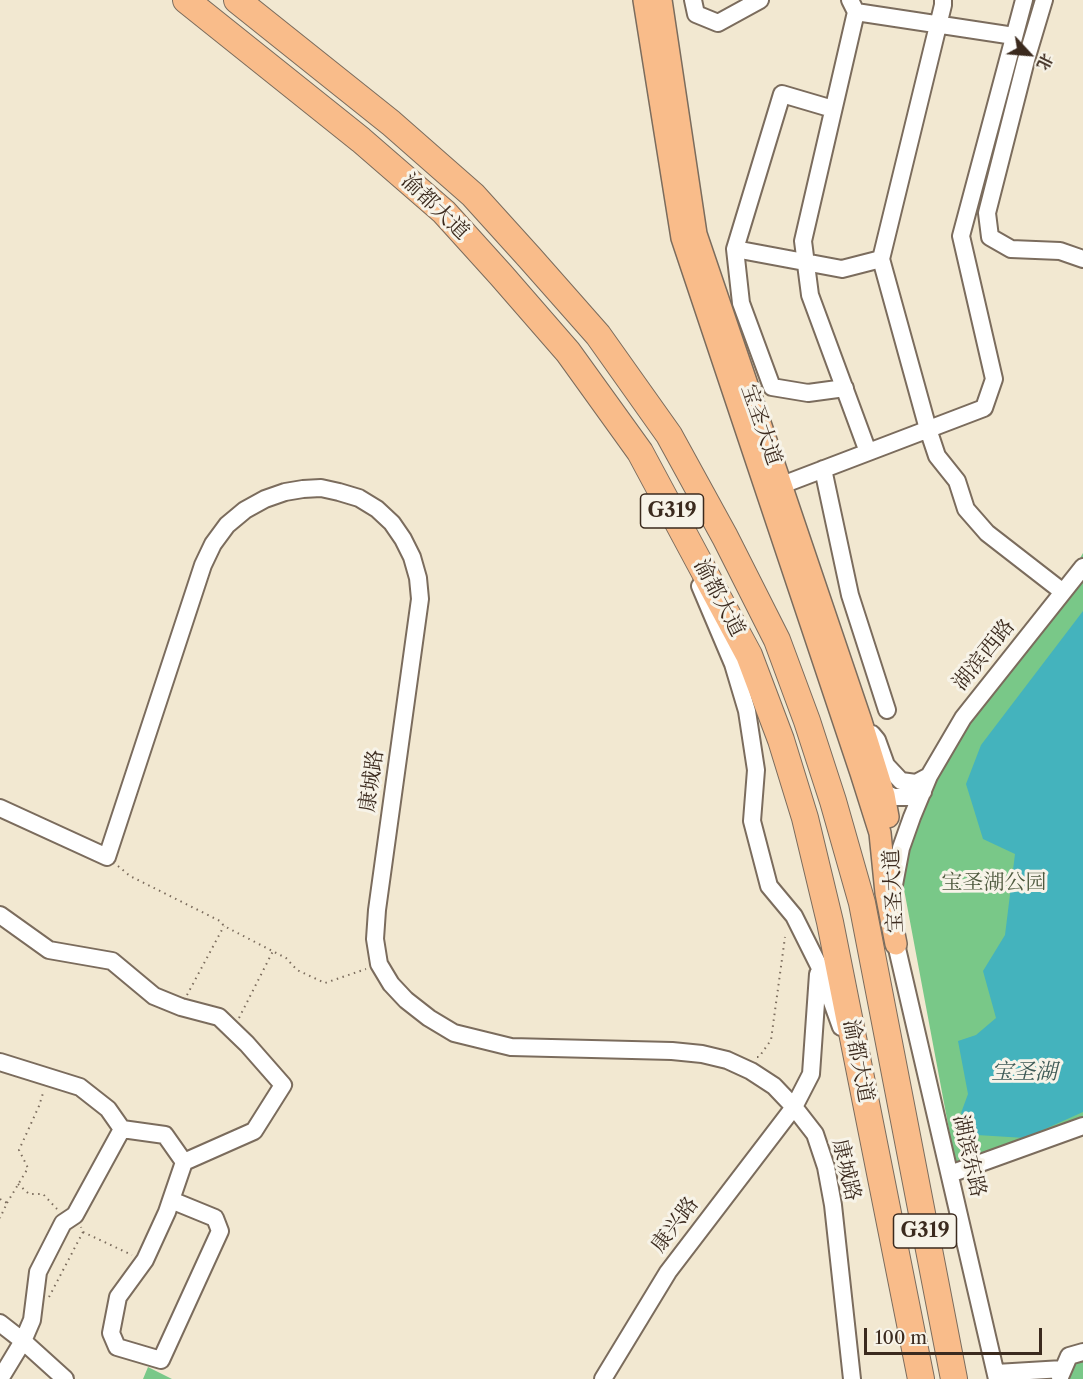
<!DOCTYPE html>
<html>
<head>
<meta charset="utf-8">
<style>
  body { margin:0 }
  #map { position:relative; width:1083px; height:1379px; overflow:hidden; background:#f2e8d1; font-family:"Libre Caslon Text","Noto Serif SC",serif }
  canvas { display:block }
  .north { position:absolute; left:999px; top:24px; width:60px; height:60px; -webkit-text-stroke:4px #f7f3e8; paint-order:stroke; rotate:116deg; font-size:16px; font-weight:700; line-height:24px; text-align:center; color:#3b2a1e }
  .north::after { content:''; display:block; margin:auto; width:21px; height:27px; background:#3b2a1e; clip-path:polygon(50% 0,100% 100%,50% 72%,0 100%) }
  .scale { position:absolute; left:864px; top:1328px; width:178px; height:27px; box-sizing:border-box; border:3px solid #3b2a1e; border-top:0; padding-left:8px; font-size:18px; line-height:21px; white-space:nowrap; color:#3b2a1e; -webkit-text-stroke:4px #f7f3e8; paint-order:stroke }
</style>
</head>
<body>
<div id="map">
<canvas width="1083" height="1379"></canvas>
<div class="north">北</div>
<div class="scale">100 m</div>
</div>
<script>
const ctx = document.querySelector('canvas').getContext('2d');
ctx.lineJoin = 'round';
function fillPath(path, color) { ctx.fillStyle = color; ctx.fill(path, 'evenodd'); }
const toPath = rows => new Path2D(rows.map(r => 'M' + r).join(''));
function strokePath(path, color, width, dash) { ctx.strokeStyle = color; ctx.lineWidth = width; ctx.lineCap = dash ? 'butt' : 'round'; ctx.setLineDash(dash || []); ctx.stroke(path); }
function drawText(font, color, halo, rows, align = 'center') {
  ctx.font = font + ' "Libre Caslon Text","Noto Serif SC",serif'; ctx.lineWidth = 6; ctx.setLineDash([]); ctx.textBaseline = 'middle'; ctx.strokeStyle = halo; ctx.fillStyle = color; for (const [text, x, y, turn = 0] of rows) {
    ctx.save(); ctx.translate(x, y); ctx.rotate((+turn || 0) * Math.PI / 180); ctx.textAlign = isNaN(turn) ? turn : align; if (halo) ctx.strokeText(text, 0, 0); ctx.fillText(text, 0, 0); ctx.restore();
  }
}
fillPath(toPath([
  [1083,553,1083,1122,956,1167,903,884,912,837,949,746,941,737,1079,560],
  [1083,1354,1083,1379,1065,1379,1073,1357],
  [148,1367,172,1379,143,1379]
]), '#79c888');
fillPath(toPath([
  [1083,611,1083,1112,1025,1138,977,1135,961,1113,968,1094,958,1041,976,1035,996,1018,983,971,1005,935,1015,854,983,839,966,784,981,745]
]), '#44b3bd');
const minor = toPath([
  [693,0,696,14,718,23,760,0],
  [850,0,856,12,803,241,810,295,868,452],
  [943,0,943,5,881,259,928,429,937,456,957,481,966,509,987,533,1063,592],
  [1044,0,1026,60,987,213,990,237,1011,249,1060,251,1083,259],
  [856,12,1014,36],
  [833,109,782,94,735,249,741,303,772,387,808,393,845,388],
  [735,249,842,269,881,259],
  [823,469,850,595,887,710],
  [782,485,984,408,994,379,961,236,1024,0],
  [700,586,733,664,747,711,756,770,752,821,769,886,794,916,819,966,841,1027],
  [872,734,877,740,886,765,901,781,916,783,929,776],
  [876,789,894,797,912,797,923,792],
  [0,808,107,857,203,565,213,544,227,525,245,510,265,499,285,492,303,489,321,488,339,492,359,498,377,509,392,523,403,539,412,557,418,578,420,599,377,910,375,939,379,964,391,984,406,1000,429,1018,454,1033,511,1047,672,1051,702,1054,727,1060,751,1071,774,1086,794,1107,815,1134,826,1167,833,1205,852,1379],
  [893,890,901,848,912,817,929,776,963,718,1083,567],
  [0,915,49,950,112,961,154,996,181,1007,219,1017,247,1044,283,1085,254,1131,184,1162,171,1200,167,1212,145,1260,118,1297,111,1333,117,1347,161,1360,220,1231,215,1218,171,1200],
  [896,944,997,1379],
  [0,1062,80,1087,108,1109,122,1129],
  [950,1174,1083,1126],
  [0,1323,23,1341,65,1379],
  [996,1373,1063,1369],
  [1060,1377,1069,1356,1083,1352],
  [0,1379,23,1341,32,1320,38,1272,63,1223,75,1215,122,1129,165,1135,184,1162],
  [603,1379,668,1272,794,1107,811,1074,818,974]
]);
const major = toPath([
  [644,0,682,238,861,773,880,833,886,893,896,944],
  [661,0,696,234,861,721,884,795,888,817]
]);
const highway = toPath([
  [186,0,361,140,444,212,501,275,568,352,640,452,749,655,781,740,805,818,830,922,921,1379],
  [237,0,391,123,473,195,530,258,598,335,669,435,725,537,777,640,807,721,833,801,862,903,954,1379]
]);
strokePath(minor, '#7b6c5d', 20);
strokePath(major, '#7b6c5d', 24);
strokePath(highway, '#7b6c5d', 28);
strokePath(toPath([
  [118,866,130,876,220,921,224,926,286,958,297,970,325,983,366,969],
  [187,995,224,926],
  [239,1018,273,951],
  [757,1057,759,1057,771,1040,785,937],
  [18,1184,29,1194,43,1194,57,1209],
  [0,1199,7,1203,0,1218],
  [7,1203,28,1168,19,1150,39,1106,44,1090],
  [83,1232,132,1255],
  [49,1297,83,1232,81,1227]
]), '#7b6c5d', 2, [1.5, 4.5]);
strokePath(minor, '#fff', 16);
strokePath(major, '#f9bc8a', 21);
strokePath(highway, '#f9bc8a', 26);
for (const [x, y, w] of [
  [672,511,63],
  [925,1231,63]
]) { const box = new Path2D(); box.roundRect(x - w / 2, y - 17, w, 34, 4.5); ctx.fillStyle = '#f7f3e8'; ctx.fill(box); strokePath(box, '#3b2a1e', 1.5); }
drawText('bold 20px', '#3b2a1e', null, [
  ["G319",672,511],
  ["G319",925,1231]
]);
drawText('21px', '#3b2a1e', '#f7f3e8', [
  ["渝都大道",435,207,44],
  ["宝圣大道",761,425,71],
  ["渝都大道",719,598,62],
  ["湖滨西路",984,655,-51],
  ["康城路",372,781,-82],
  ["宝圣大道",894,891,-93],
  ["渝都大道",858,1061,79],
  ["湖滨东路",969,1156,77],
  ["康城路",846,1170,77],
  ["康兴路",675,1225,-53]
]);
drawText('21px', '#4e593e', '#f7f3e8', [
  ["宝圣湖公园",994,883]
]);
drawText('italic 22px', '#3e5a56', '#f7f3e8', [
  ["宝圣湖",1024,1073]
]);
</script>
</body>
</html>
